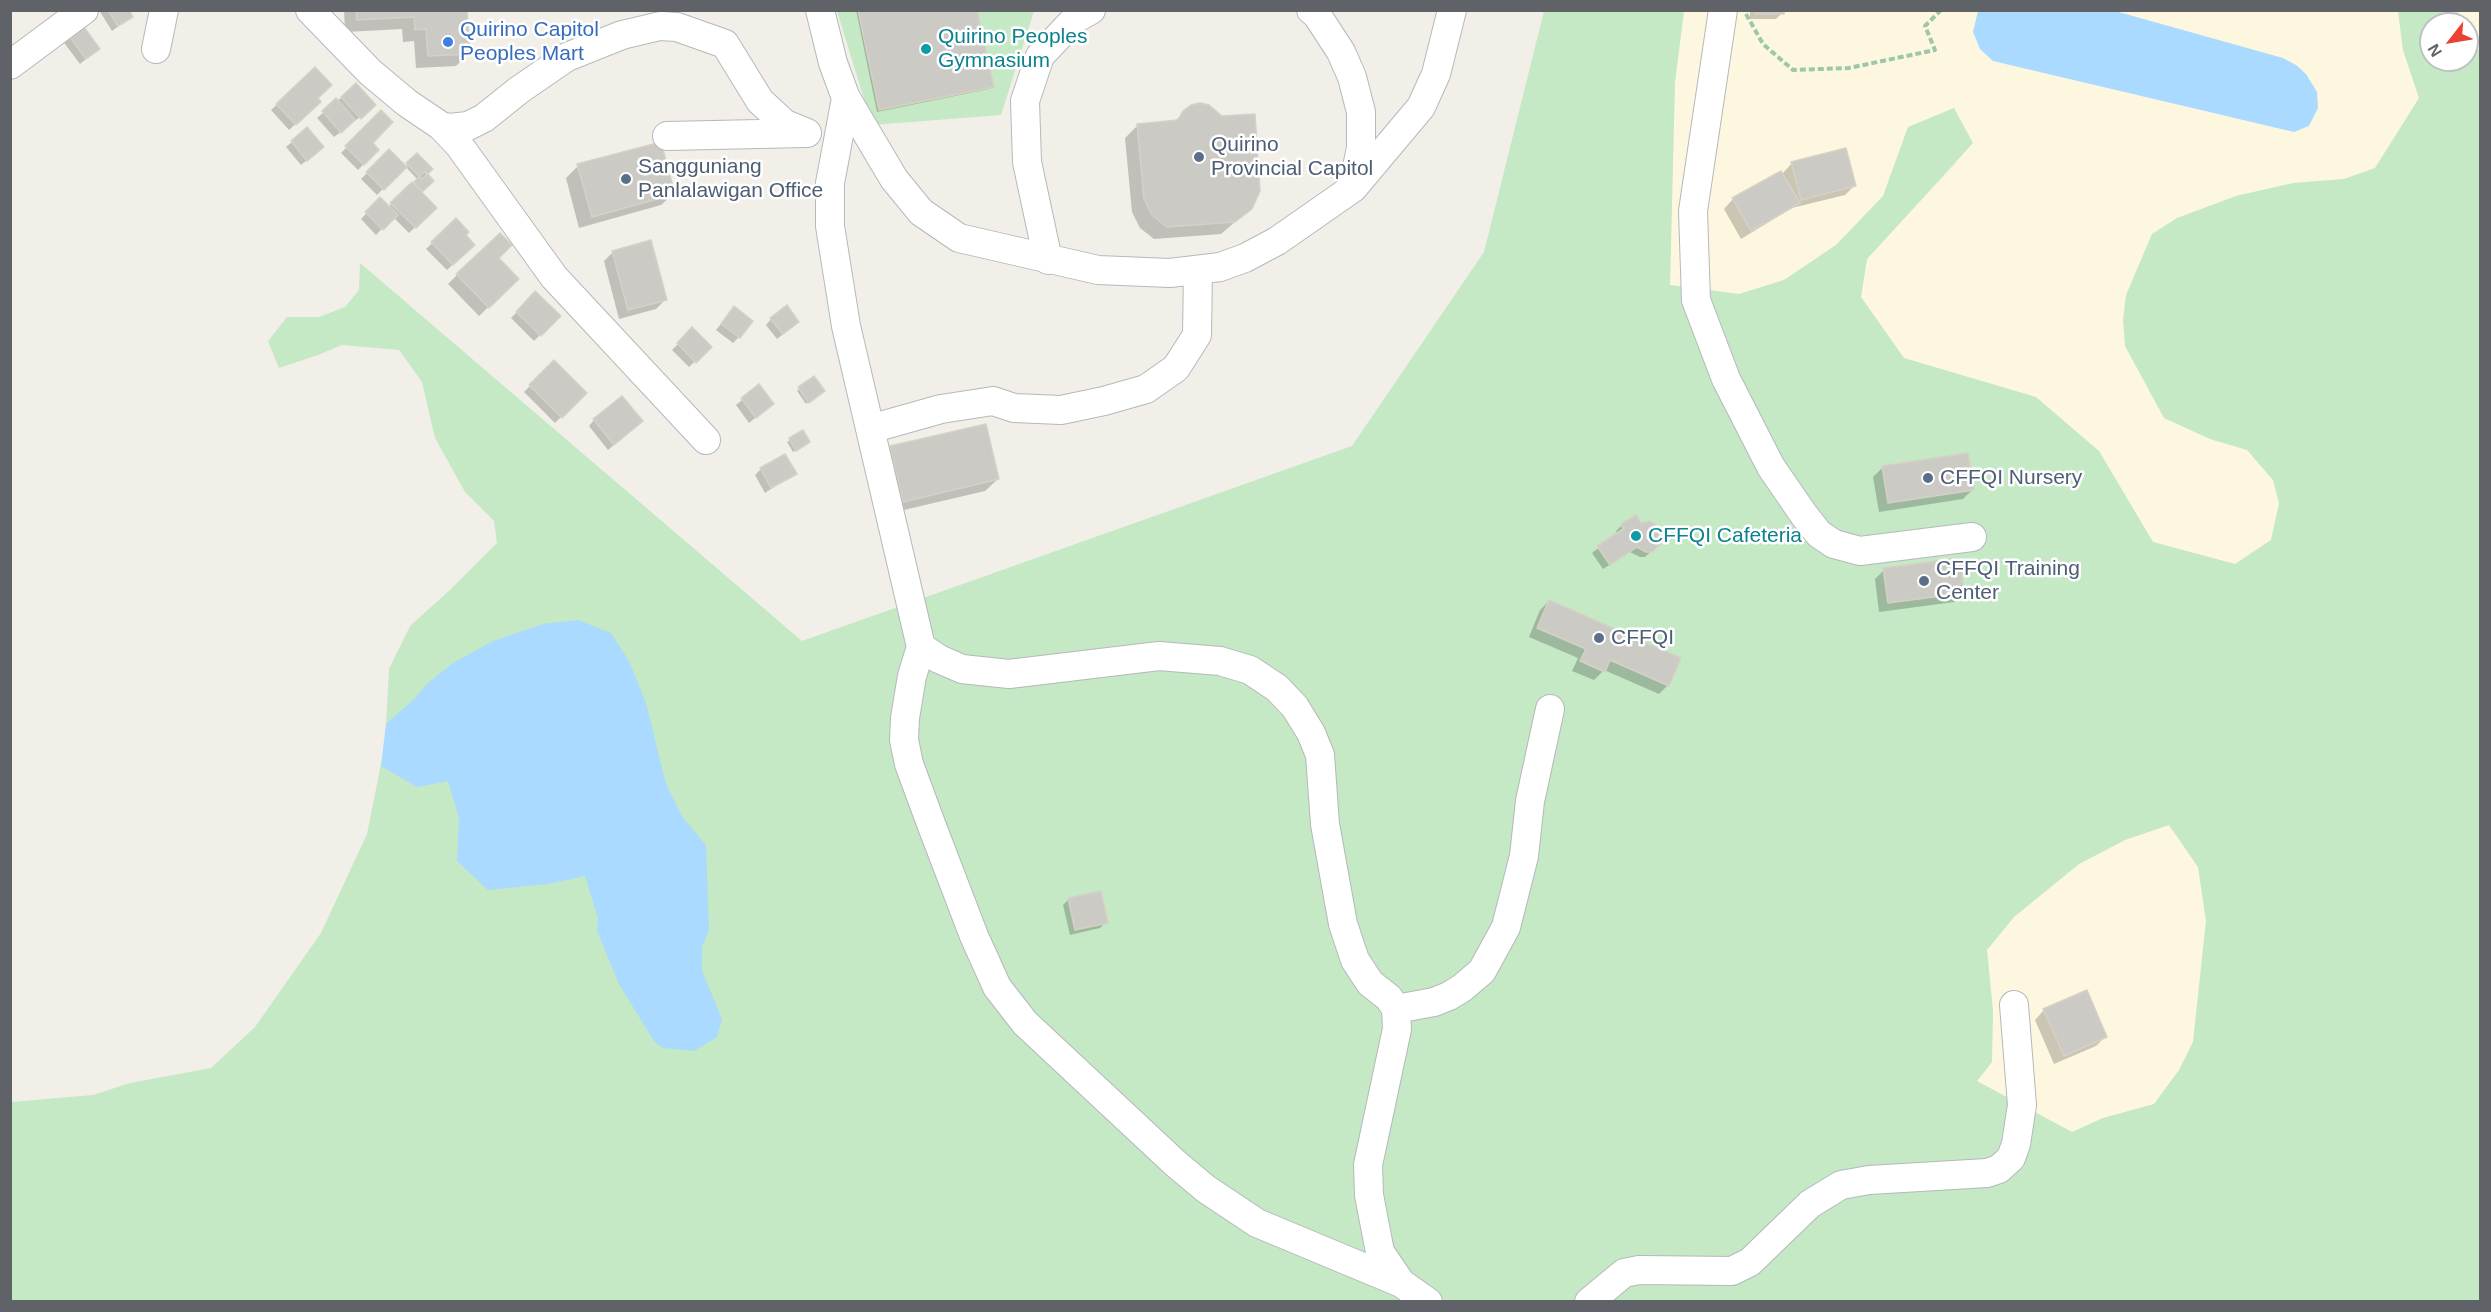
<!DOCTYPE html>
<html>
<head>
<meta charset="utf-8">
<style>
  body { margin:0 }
  #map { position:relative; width:2491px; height:1312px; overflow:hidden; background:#f1efe8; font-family:Arial,sans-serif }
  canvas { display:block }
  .frame { position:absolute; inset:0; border:12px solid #5f6368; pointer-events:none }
  .north { position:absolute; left:2419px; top:12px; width:60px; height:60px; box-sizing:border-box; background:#fff; border:2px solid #bfc1c3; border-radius:50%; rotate:239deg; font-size:16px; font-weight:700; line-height:24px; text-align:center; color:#5f6368 }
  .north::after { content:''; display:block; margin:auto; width:21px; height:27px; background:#ea4335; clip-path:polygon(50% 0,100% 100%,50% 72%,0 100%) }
</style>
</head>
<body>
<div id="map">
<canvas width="2491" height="1312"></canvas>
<div class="frame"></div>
<div class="north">N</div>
</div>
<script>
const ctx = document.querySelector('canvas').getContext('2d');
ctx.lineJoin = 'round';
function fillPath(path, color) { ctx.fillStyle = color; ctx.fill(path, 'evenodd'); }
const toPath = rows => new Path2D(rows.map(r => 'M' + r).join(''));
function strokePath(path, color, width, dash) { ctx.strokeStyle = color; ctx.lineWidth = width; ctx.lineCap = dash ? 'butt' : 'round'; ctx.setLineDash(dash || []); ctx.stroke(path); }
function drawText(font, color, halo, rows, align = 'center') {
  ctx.font = font + ' Arial,sans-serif'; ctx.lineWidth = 5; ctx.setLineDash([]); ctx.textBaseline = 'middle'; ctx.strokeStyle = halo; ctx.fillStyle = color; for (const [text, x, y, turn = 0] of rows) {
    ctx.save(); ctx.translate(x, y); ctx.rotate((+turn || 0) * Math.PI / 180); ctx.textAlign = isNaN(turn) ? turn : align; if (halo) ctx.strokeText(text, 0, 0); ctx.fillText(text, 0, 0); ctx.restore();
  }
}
fillPath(toPath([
  [1684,11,2398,11,2403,50,2419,98,2375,168,2344,179,2293,183,2236,196,2215,205,2210,439,2247,450,2273,480,2279,503,2271,540,2235,564,2153,542,2099,451,2036,397,1904,358,1861,297,1867,259,1957,163,1908,127,1883,196,1836,245,1784,280,1739,294,1670,285,1675,82],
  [2458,11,2480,11,2480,53,2473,42,2467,24,2465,24],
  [2169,825,2198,867,2206,921,2193,1042,2179,1070,2154,1104,2103,1118,2072,1132,1977,1081,1992,1062,1993,1011,1987,950,2014,917,2079,864,2125,840]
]), '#fef7e0');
fillPath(toPath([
  [837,11,1034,11,1001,115,872,125],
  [1544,11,1684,11,1675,82,1670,285,1739,294,1784,280,1836,245,1883,196,1908,127,1954,108,1973,143,1867,259,1861,297,1904,358,2036,397,2099,451,2153,542,2235,564,2271,540,2279,503,2273,480,2247,450,2210,439,2164,418,2125,346,2123,320,2126,295,2152,234,2177,218,2236,196,2293,183,2344,179,2375,168,2419,98,2403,50,2398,11,2458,11,2465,24,2431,24,2431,60,2467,60,2467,29,2480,53,2480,1301,11,1302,11,1102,93,1095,130,1083,211,1068,255,1027,321,933,367,834,385,744,389,669,410,626,451,589,497,543,494,521,465,492,435,438,422,382,399,350,342,345,318,355,279,368,268,341,287,317,319,317,345,307,359,290,360,263,802,641,1352,446,1484,252],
  [2169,825,2198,867,2206,921,2193,1042,2179,1070,2154,1104,2103,1118,2072,1132,1977,1081,1992,1062,1993,1011,1987,950,2014,917,2079,864,2125,840]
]), '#c5e8c5');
fillPath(toPath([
  [1978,11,2115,11,2283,58,2296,65,2306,74,2317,92,2318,108,2309,126,2294,132,1993,61,1980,49,1973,32],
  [578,620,611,633,629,661,646,703,666,784,683,818,706,845,709,930,702,947,702,971,722,1019,717,1037,694,1051,663,1048,654,1041,619,984,597,931,598,918,585,876,548,884,488,890,457,861,459,818,448,781,417,787,381,766,386,724,415,698,428,683,453,663,493,641,543,624]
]), '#aadaff');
fillPath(toPath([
  [99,10,127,10,131,17,112,31],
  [344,10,466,10,469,53,456,66,416,68,414,41,403,42,402,29,345,32],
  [856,10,976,10,992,87,989,89,877,112],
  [1750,10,1782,10,1782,13,1776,19,1750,19],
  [81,25,98,49,80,64,62,40],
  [315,69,316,99,319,102,289,130,271,110],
  [356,85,368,111,334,137,317,118],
  [381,112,370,143,377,150,358,170,341,153],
  [1184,112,1221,118,1251,208,1221,234,1154,239,1140,228,1132,212,1125,138,1138,125,1174,122],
  [292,142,316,153,301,165,286,147],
  [389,151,405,167,417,155,426,174,432,181,420,192,435,208,409,233,393,217,376,235,361,219,380,199,388,207,418,180,405,166,377,195,361,179],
  [1792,163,1854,186,1845,195,1792,208,1741,239,1724,209,1733,199,1782,174],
  [578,166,674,193,661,205,579,228,566,178],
  [456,220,464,235,473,245,447,270,426,249],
  [613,252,665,300,656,309,619,319,604,261],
  [457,275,508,288,479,316,448,284],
  [535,294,559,316,534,341,511,318],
  [734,308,739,337,733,343,716,330],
  [771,319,792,327,777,339,766,325],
  [692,330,710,347,689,367,672,350],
  [554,362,585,393,555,423,524,392],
  [759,386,766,409,749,423,736,405],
  [799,389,821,393,806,404,797,391],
  [594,420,635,427,608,450,589,426],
  [802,432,806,445,793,452,787,442],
  [891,447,998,479,985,491,891,513,878,460],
  [1967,455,1972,490,1963,499,1879,512,1873,477,1882,468],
  [761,469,795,473,765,493,755,475],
  [1640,524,1660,543,1645,557,1640,557,1630,552,1603,569,1592,553,1617,534,1616,531,1622,525],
  [1884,570,1963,593,1954,602,1879,612,1875,579],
  [1549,601,1668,685,1659,694,1604,670,1594,680,1572,671,1578,658,1529,637,1540,610],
  [1069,899,1106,922,1100,928,1070,935,1063,905],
  [2044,1010,2105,1037,2096,1046,2054,1064,2035,1020]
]), '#0003');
const building = toPath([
  [108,10,129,10,133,17,118,26,108,10],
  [356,10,467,10,470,54,428,56,426,29,415,30,414,17,357,20,356,10],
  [858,10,977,10,994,87,879,110,858,10],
  [1755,10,1784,10,1784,14,1755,14,1755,10],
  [81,23,100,49,86,59,67,33,81,23],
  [315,67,332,85,318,98,321,102,296,125,276,104,315,67],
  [356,83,376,105,361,119,341,97,356,83],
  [336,98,355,120,341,133,322,111,336,98],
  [1200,103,1209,105,1222,116,1255,114,1260,191,1252,209,1235,222,1167,227,1152,215,1144,199,1137,124,1178,120,1183,111,1191,105,1200,103],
  [381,110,393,122,373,143,379,150,364,165,345,146,381,110],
  [307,127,324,147,307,161,291,141,307,127],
  [661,142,675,194,592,217,577,164,661,142],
  [1846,148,1856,186,1801,200,1791,162,1846,148],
  [389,149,407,167,384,190,366,172,389,149],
  [417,153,433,169,422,179,406,163,417,153],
  [425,171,434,181,422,192,414,182,425,171],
  [1781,171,1800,203,1751,231,1732,198,1781,171],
  [412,182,437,208,416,228,390,203,412,182],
  [380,197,398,215,383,230,365,212,380,197],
  [456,218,469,232,466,235,475,245,453,265,431,242,456,218],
  [500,233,512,245,499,258,519,279,489,308,456,274,500,233],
  [651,240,667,300,628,310,612,251,651,240],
  [535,291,561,316,541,336,516,312,535,291],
  [787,305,799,322,783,334,770,318,787,305],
  [734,306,753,321,740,338,721,324,734,306],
  [692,327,712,347,696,363,677,343,692,327],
  [554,360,587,393,562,418,529,385,554,360],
  [814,376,825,391,809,403,798,387,814,376],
  [759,384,774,404,756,418,741,398,759,384],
  [622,396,643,421,614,445,593,419,622,396],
  [986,424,999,479,903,502,890,446,986,424],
  [803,430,810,442,796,451,789,438,803,430],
  [1968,453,1974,490,1888,503,1882,466,1968,453],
  [785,454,797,474,771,488,760,468,785,454],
  [1636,515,1641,523,1650,521,1660,528,1662,543,1652,552,1646,552,1637,547,1610,565,1597,546,1623,529,1621,524,1636,515],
  [1960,558,1964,593,1888,603,1883,568,1960,558],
  [1549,600,1681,658,1669,686,1610,660,1605,672,1580,661,1586,649,1537,628,1549,600],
  [1101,891,1108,923,1075,930,1068,898,1101,891],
  [2087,990,2107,1037,2064,1056,2043,1009,2087,990]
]);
fillPath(building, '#cccac5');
strokePath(building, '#d6d1c6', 1.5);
const minor = toPath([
  [310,10,370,72,407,103,441,126,459,145,554,277,706,440],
  [820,10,833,63,846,98,894,179,921,212,959,238,1098,270,1170,273,1220,267,1245,258,1277,241,1353,188,1421,107,1436,74,1452,10],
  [1311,10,1317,15,1341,52,1352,77,1361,112,1361,148,1353,186],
  [1723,10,1693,211,1696,300,1726,379,1771,467,1804,515,1819,534,1834,544,1860,551,1972,537],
  [156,49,164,10],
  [10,65,84,10],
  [846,98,830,183,830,226,846,326,921,647,912,676,905,718,904,740,909,764,930,821,974,936,997,987,1025,1023,1175,1163,1206,1189,1257,1223,1401,1283,1428,1302],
  [441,126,449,128,468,126,484,118,519,90,567,57,622,35,660,26,677,27,725,44,760,101,785,124,807,133],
  [667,136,805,133],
  [1048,260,1027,162,1025,101,1040,56,1075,19,1091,10],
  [870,429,941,409,993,401,1014,408,1061,410,1104,401,1146,389,1176,368,1197,335,1198,270],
  [921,647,939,659,962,669,1009,674,1159,656,1220,661,1250,670,1277,688,1295,707,1311,733,1320,755,1325,824,1343,924,1355,960,1370,983,1389,998,1396,1009,1397,1029,1368,1165,1369,1195,1380,1252,1401,1283],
  [1396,1009,1434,1002,1449,996,1462,988,1482,971,1506,927,1524,856,1530,801,1550,709],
  [1589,1302,1624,1273,1639,1270,1732,1271,1750,1262,1810,1204,1841,1185,1869,1180,1987,1173,1999,1169,2011,1158,2016,1144,2022,1105,2014,1005]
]);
strokePath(minor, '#b5b8bc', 30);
strokePath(toPath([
  [1746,14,1763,44,1793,70,1849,68,1935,50,1925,26,1941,10]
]), '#9cc7a9', 4, [6, 3]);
strokePath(minor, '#fff', 28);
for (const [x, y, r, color] of [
  [448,42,6,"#3f7fe0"],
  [926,49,6,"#0f9aa8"],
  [1199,157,6,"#5c6f8a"],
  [626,179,6,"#5c6f8a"],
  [1928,478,6,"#5c6f8a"],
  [1636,536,6,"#0f9aa8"],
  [1924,581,6,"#5c6f8a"],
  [1599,638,6,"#5c6f8a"]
]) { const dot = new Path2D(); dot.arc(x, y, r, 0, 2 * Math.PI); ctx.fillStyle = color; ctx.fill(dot); strokePath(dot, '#fff', 2); }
drawText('21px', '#366cbe', '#fff', [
  ["Quirino Capitol",460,30],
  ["Peoples Mart",460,54]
], 'left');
drawText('21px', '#0d838f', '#fff', [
  ["Quirino Peoples",938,37],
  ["Gymnasium",938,61],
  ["CFFQI Cafeteria",1648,536]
], 'left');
drawText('21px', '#4e5e75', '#fff', [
  ["Quirino",1211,145],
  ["Provincial Capitol",1211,169],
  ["Sangguniang",638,167],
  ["Panlalawigan Office",638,191],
  ["CFFQI Nursery",1940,478],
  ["CFFQI Training",1936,569],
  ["Center",1936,593],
  ["CFFQI",1611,638]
], 'left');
</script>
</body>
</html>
